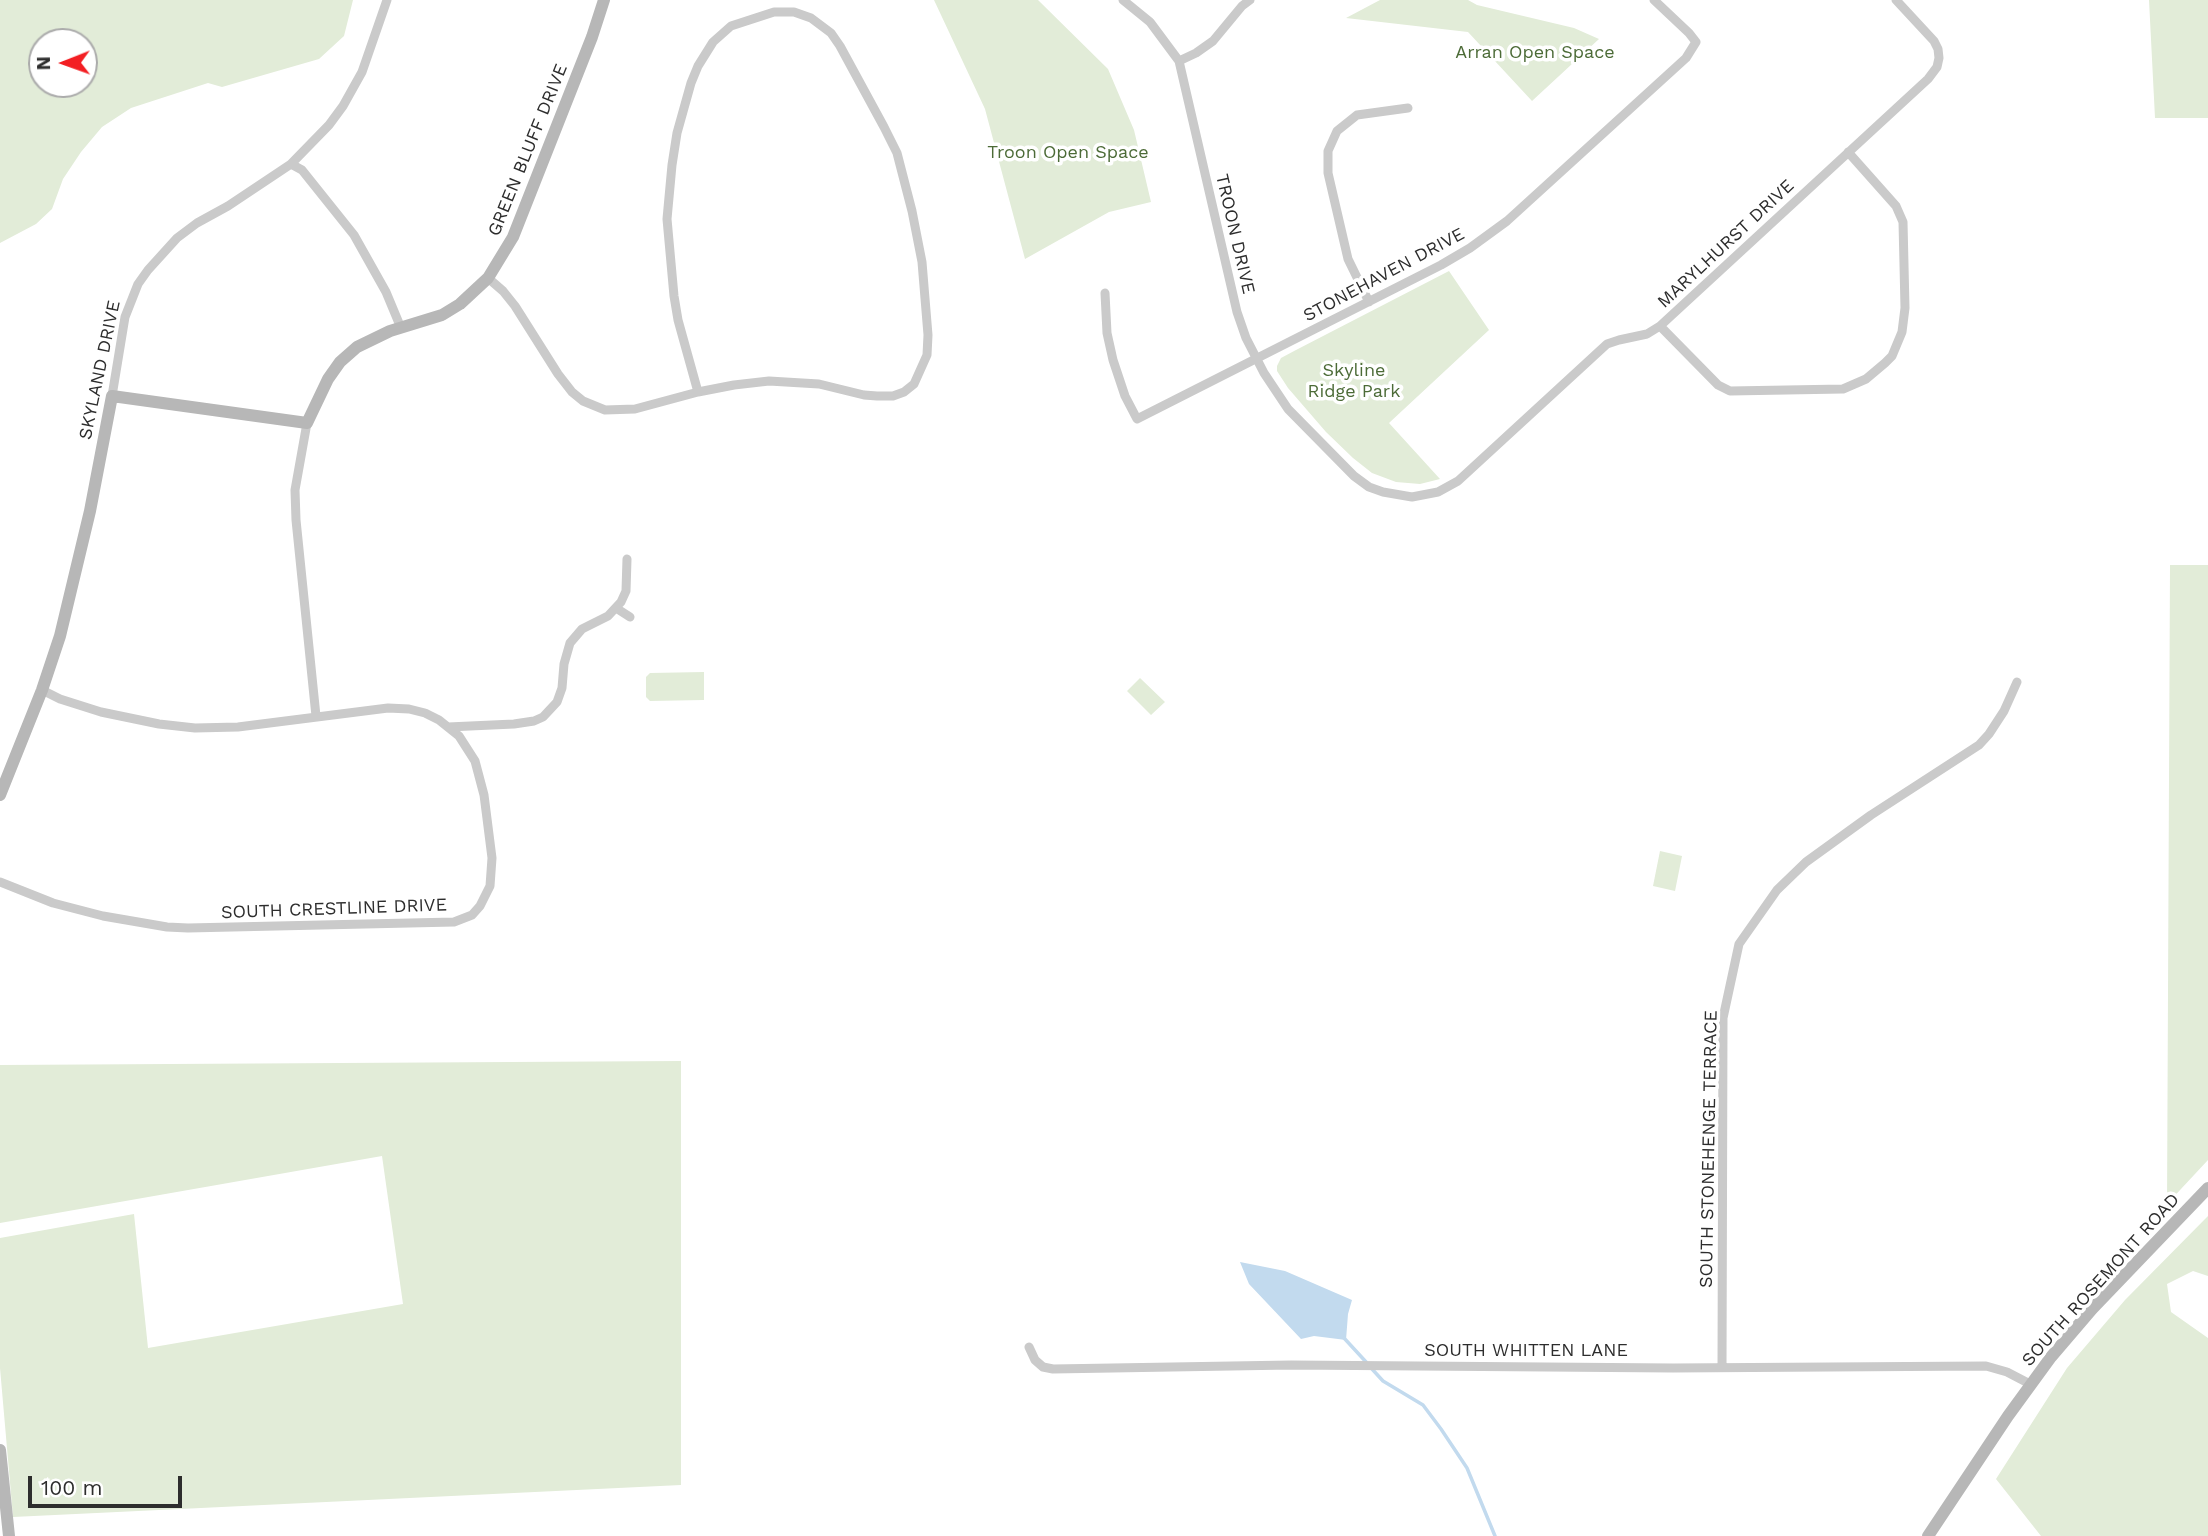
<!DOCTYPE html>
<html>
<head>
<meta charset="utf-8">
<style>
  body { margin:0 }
  #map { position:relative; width:2208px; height:1536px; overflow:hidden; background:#fff; font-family:"Work Sans",sans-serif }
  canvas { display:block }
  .north { position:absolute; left:28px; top:28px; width:70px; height:70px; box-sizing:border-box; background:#fff; border:2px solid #ababab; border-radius:50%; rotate:269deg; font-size:19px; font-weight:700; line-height:28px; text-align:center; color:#2d2d2d }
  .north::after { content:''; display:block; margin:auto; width:24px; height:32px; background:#f31f23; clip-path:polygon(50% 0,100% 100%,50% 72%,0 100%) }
  .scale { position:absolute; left:28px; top:1476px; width:154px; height:32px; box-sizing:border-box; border:4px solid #2d2d2d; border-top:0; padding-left:9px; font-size:21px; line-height:24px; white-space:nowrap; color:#2d2d2d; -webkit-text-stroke:5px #fff; paint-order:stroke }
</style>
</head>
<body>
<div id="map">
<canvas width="2208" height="1536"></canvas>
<div class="north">N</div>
<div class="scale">100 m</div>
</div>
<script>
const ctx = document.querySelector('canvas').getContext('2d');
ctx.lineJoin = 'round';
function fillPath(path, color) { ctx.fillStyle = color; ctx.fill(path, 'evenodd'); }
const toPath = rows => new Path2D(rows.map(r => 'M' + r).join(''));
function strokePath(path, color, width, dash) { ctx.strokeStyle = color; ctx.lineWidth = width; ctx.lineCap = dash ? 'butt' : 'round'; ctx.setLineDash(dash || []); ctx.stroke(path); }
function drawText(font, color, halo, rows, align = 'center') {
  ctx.font = font + ' "Work Sans",sans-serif'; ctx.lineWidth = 7; ctx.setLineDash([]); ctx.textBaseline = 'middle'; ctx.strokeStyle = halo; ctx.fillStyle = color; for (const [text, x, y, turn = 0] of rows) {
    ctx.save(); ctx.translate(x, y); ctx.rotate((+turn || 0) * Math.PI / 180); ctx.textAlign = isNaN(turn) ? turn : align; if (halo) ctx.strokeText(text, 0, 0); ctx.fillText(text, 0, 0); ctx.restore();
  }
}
fillPath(toPath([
  [0,0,353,0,344,36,319,59,222,87,208,83,131,108,102,127,81,152,63,179,52,209,36,224,0,243],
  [42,42,84,42,84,84,42,84],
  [934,0,1038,0,1108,69,1134,130,1151,202,1109,212,1025,259,985,109],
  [1380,0,1468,0,1477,5,1574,28,1599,39,1532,101,1468,32,1346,18],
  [2149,0,2208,0,2208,118,2155,118],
  [1449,271,1489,330,1389,423,1440,479,1420,484,1396,482,1372,473,1353,458,1326,432,1288,388,1277,371,1277,366,1281,358,1296,350],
  [2170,565,2208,565,2208,1160,2167,1204],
  [704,672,704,700,650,701,646,697,646,677,650,673],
  [1140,678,1165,702,1151,715,1127,691],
  [1660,851,1682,856,1675,891,1653,886],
  [681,1061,681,1485,13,1517,0,1368,0,1238,134,1214,148,1348,403,1304,382,1156,0,1223,0,1065],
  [2208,1216,2208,1276,2193,1271,2167,1284,2171,1312,2208,1338,2208,1536,2041,1536,1996,1479,2067,1368,2125,1300]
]), '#e2ecd8');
fillPath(toPath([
  [1240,1262,1285,1271,1352,1300,1348,1314,1346,1340,1314,1336,1301,1339,1249,1284]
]), '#c2daee');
strokePath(toPath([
  [1344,1338,1367,1363],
  [1372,1369,1383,1381,1423,1405,1441,1429,1467,1468,1495,1536]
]), '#c2daee', 3.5);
strokePath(toPath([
  [1123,0,1150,22,1179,61,1237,312,1246,338,1264,373,1288,409,1354,476,1369,487,1383,492,1412,497,1438,492,1458,481,1607,344,1619,340,1647,334,1660,326,1928,79,1937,67,1939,58,1938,49,1934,41,1896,0],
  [1179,61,1196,53,1213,41,1242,6,1250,0],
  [291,164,302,170,354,235,386,292,401,328],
  [488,278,503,291,515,306,558,374,572,392,583,401,605,410,635,409,698,392,734,385,769,381,819,384,864,395,877,396,893,396,904,392,914,384,927,355,928,335,922,262,912,211,897,153,884,127,840,46,831,33,811,18,794,12,774,12,731,26,713,42,698,66,691,83,677,133,672,165,667,219,674,296,678,320,698,392],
  [1105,293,1107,333,1113,360,1125,396,1137,419,1441,265,1470,248,1507,221,1686,58,1696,42,1689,33,1654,0],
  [1369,302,1348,259,1328,173,1328,151,1337,131,1357,115,1408,108],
  [1660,326,1718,385,1730,391,1843,389,1866,379,1885,363,1892,356,1902,332,1905,308,1903,222,1896,206,1848,152],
  [112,396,125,317,138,284,148,270,177,238,197,223,228,206,291,164,329,125,343,106,362,72,387,0],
  [307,423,295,490,296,520,316,716],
  [616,608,630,617],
  [448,727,514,724,534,721,543,717,557,702,562,688,564,664,570,643,582,629,608,616,621,602,626,591,627,559],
  [0,882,53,903,103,916,167,927,188,928,454,922,472,915,480,906,490,886,492,858,484,795,475,761,459,736,439,720,425,713,409,709,388,708,238,727,195,728,159,724,101,712,60,699,42,690],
  [1029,1347,1035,1360,1043,1367,1053,1369,1291,1365,1673,1368,1986,1366,2007,1372,2030,1384],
  [1722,1367,1723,1018,1739,944,1777,890,1806,862,1871,815,1979,745,1989,734,2004,711,2017,682]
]), '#cacaca', 9);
strokePath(toPath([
  [0,795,42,690,60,636,90,511,112,396,307,423,328,379,340,362,357,347,390,331,442,315,460,304,488,278,513,237,592,37,604,0],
  [0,1450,9,1536],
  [1928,1536,2008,1416,2051,1357,2092,1309,2208,1188]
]), '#b7b7b7', 12);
drawText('18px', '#4c6b37', '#fff', [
  ["Arran Open Space",1535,53],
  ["Troon Open Space",1068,153],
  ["Skyline",1354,371],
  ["Ridge Park",1354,392]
]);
drawText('18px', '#2d2d2d', '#fff', [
  ["GREEN BLUFF DRIVE",528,150,-68],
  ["TROON DRIVE",1235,234,77],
  ["MARYLHURST DRIVE",1726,244,-43],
  ["STONEHAVEN DRIVE",1384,275,-28],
  ["SKYLAND DRIVE",100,370,-78],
  ["SOUTH CRESTLINE DRIVE",334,909,-2],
  ["SOUTH STONEHENGE TERRACE",1709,1149,-89],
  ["SOUTH ROSEMONT ROAD",2101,1280,-48],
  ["SOUTH WHITTEN LANE",1526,1351]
]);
</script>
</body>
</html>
